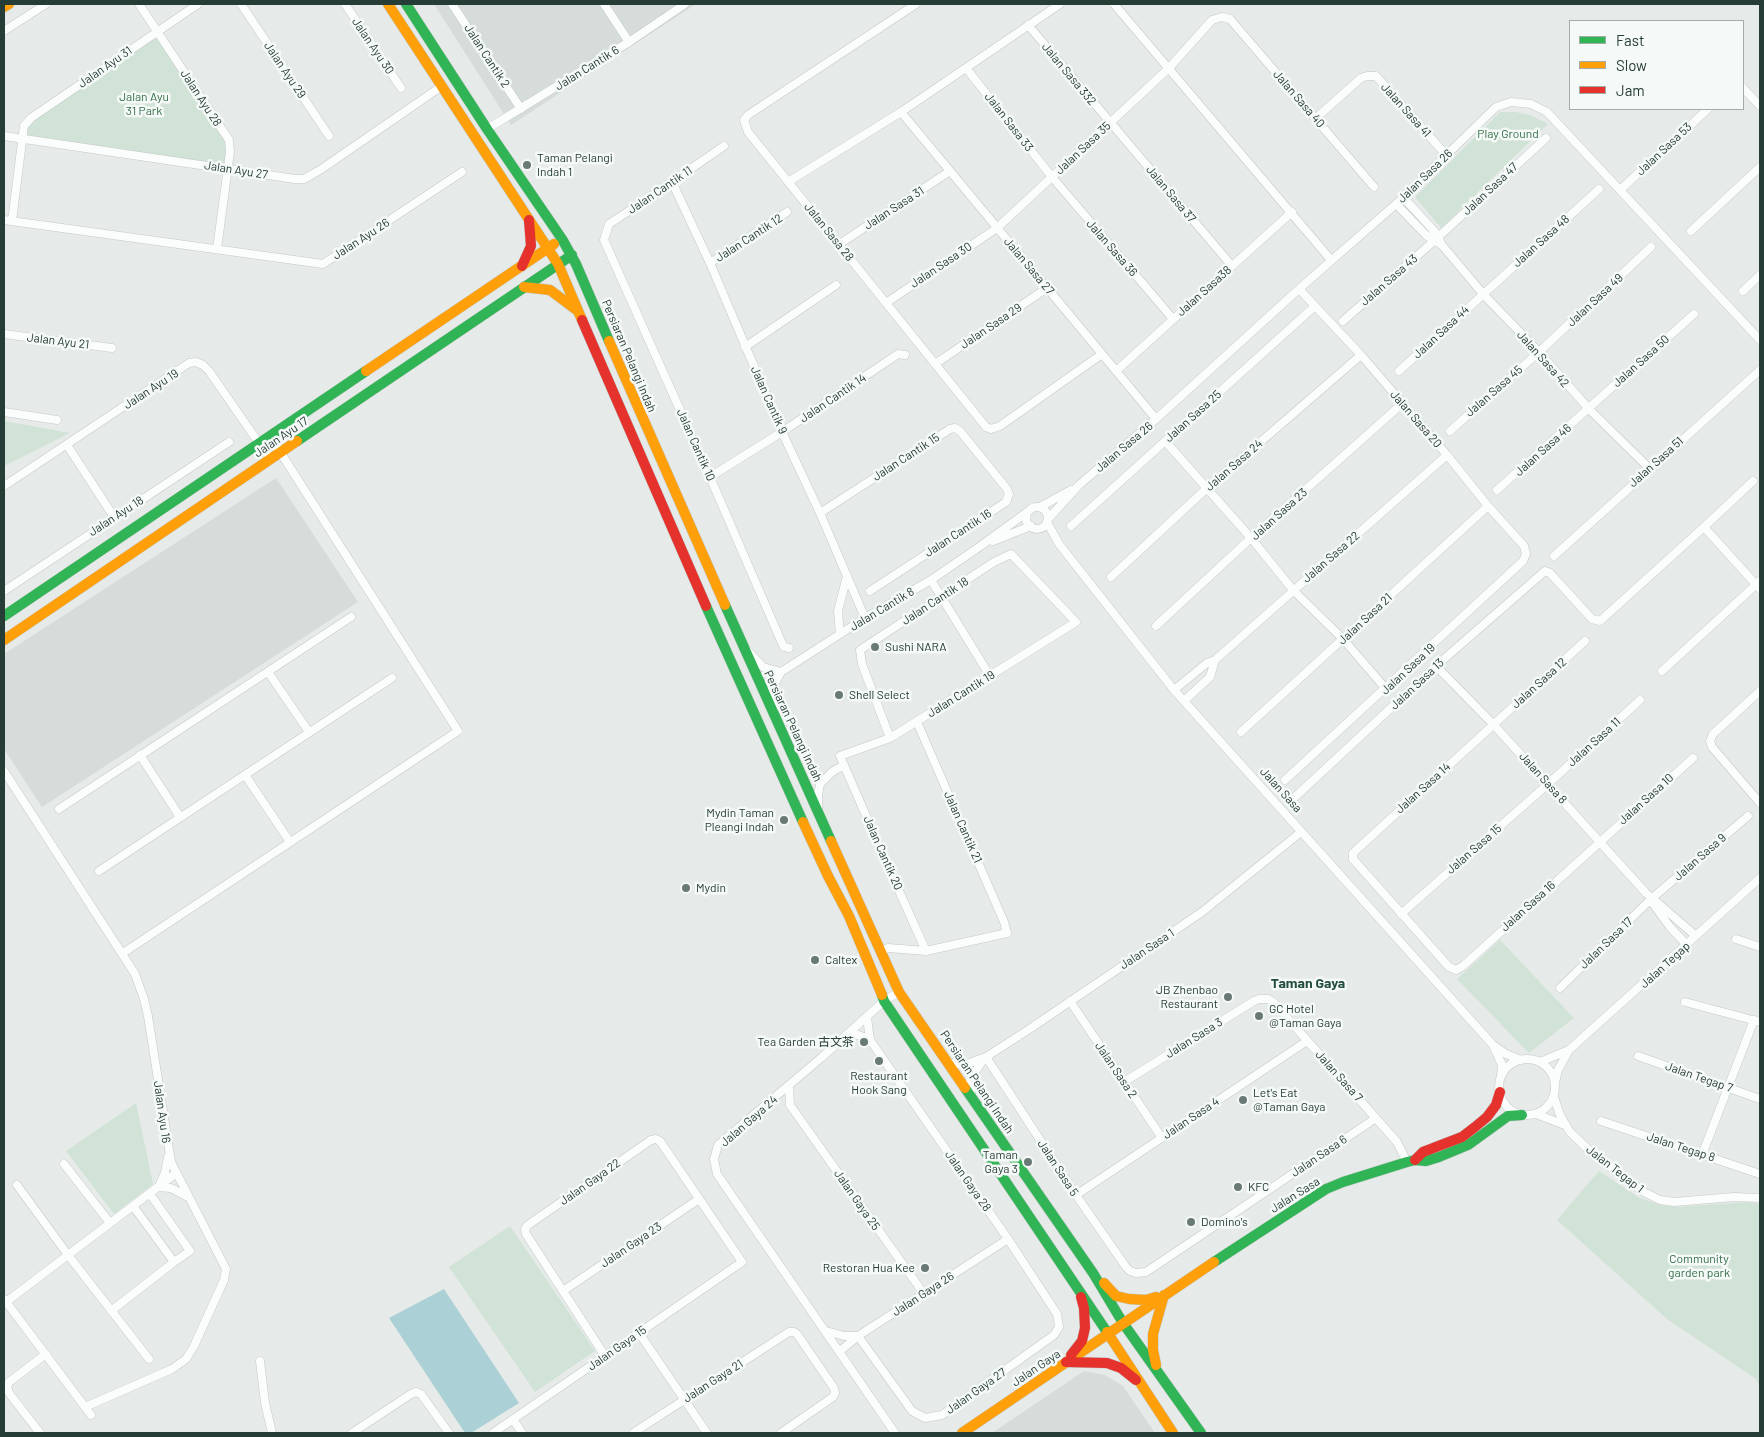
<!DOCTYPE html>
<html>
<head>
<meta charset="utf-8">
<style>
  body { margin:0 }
  #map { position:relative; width:1764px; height:1437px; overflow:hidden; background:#e6ebe9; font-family:Barlow,sans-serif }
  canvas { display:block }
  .frame { position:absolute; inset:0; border:5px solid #263c36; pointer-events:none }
  .legend { position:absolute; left:1569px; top:20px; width:175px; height:90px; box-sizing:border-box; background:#f5f9f7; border:1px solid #a2adaa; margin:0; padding:6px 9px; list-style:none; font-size:15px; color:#263c36 }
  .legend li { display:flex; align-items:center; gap:10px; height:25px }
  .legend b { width:25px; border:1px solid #a2adaa }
</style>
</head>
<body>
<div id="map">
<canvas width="1764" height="1437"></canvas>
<div class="frame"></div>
<ul class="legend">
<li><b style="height:6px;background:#30b455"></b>Fast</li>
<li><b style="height:6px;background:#ff9f0a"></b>Slow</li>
<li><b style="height:6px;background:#e5322d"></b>Jam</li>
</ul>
</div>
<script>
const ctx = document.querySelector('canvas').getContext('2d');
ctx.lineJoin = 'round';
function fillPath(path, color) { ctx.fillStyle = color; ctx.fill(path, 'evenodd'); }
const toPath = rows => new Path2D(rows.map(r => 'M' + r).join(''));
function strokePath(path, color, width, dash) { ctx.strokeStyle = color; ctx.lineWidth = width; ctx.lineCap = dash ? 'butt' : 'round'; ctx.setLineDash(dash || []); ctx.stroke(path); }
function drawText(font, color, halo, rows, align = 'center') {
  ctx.font = font + ' Barlow,"Noto Sans SC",sans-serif'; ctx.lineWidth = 5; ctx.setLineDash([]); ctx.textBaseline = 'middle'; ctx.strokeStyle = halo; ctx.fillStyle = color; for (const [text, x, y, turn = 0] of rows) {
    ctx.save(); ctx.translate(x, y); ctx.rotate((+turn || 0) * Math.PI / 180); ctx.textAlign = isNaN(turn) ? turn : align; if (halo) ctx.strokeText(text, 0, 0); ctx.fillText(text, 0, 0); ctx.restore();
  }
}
fillPath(toPath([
  [434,4,696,4,511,125],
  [276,478,358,602,42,807,4,749,4,654],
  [1084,1371,1105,1375,1123,1386,1155,1433,992,1433]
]), '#d5dcd9');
fillPath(toPath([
  [157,36,225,140,226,152,224,165,25,135,26,128,33,121],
  [1500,112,1516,112,1530,115,1548,124,1441,228,1415,197],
  [4,421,70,433,4,466],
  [1500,940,1574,1018,1529,1053,1457,979],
  [136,1103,153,1184,114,1214,66,1151],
  [1599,1171,1638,1197,1659,1205,1677,1207,1749,1202,1760,1204,1760,1388,1756,1379,1667,1319,1557,1220],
  [510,1226,595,1351,535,1392,449,1267]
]), '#d1e2d6');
fillPath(toPath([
  [444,1289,519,1403,471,1433,465,1433,389,1318]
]), '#abd0d5');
const street = toPath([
  [139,4,229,140,230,152,217,249],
  [241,4,329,136],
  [345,4,401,88],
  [452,4,521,109],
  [604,4,629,42],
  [916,4,748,115,744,120,748,132,986,427,991,429,1000,426,1102,354],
  [1114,4,1331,260],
  [1028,25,1232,266],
  [4,31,46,4],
  [966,68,1052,177,1173,319],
  [1743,88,1760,106],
  [901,112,1156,419],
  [1316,118,1361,78,1367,76,1376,76,1447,156],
  [487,129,629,42,685,4],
  [4,136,295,179,304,179,320,170,442,86],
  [724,146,635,207,609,224,604,240,710,477,781,641,784,647,789,648],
  [672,182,710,263,782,432,820,513,865,618],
  [788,182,901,112,1060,4],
  [1620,190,1708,109],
  [1403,197,1435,232,1440,241],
  [1396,204,1426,235,1442,245,1483,294,1539,352,1589,409,1649,468],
  [4,220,323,264,462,172],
  [12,221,24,126,31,118,198,4],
  [1691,231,1760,167],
  [838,245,950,171],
  [710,263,787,212],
  [1743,291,1760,275],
  [886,303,997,228,1169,68,1212,20,1222,17,1230,19,1374,187],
  [1343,321,1435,240,1546,138],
  [4,334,112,348],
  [745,347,836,285],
  [935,364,1047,288],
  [1116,371,1292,212],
  [1399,371,1599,189],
  [4,412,57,420],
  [1450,431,1539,352,1651,247],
  [1165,441,1251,538,1293,590,1343,639,1386,689],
  [67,445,114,517],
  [710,477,782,432,898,354,905,355],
  [1753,481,1704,527,1760,589],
  [4,486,189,363,196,362,203,365,209,371,270,459],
  [1497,490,1694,314],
  [1040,507,1071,490],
  '1026 518a11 11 0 1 1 22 0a11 11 0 1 1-22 0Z',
  [820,513,950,429,955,428,960,431,1007,489,1009,494,1006,502,870,591],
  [1048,519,1079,485,1156,419,1299,289,1396,204,1496,107,1511,102,1531,104,1547,112,1760,340],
  [1047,522,1059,544,1174,690,1493,1045,1506,1054,1521,1060],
  [1071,526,1315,306],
  [993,541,1031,526],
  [1554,556,1760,370],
  [1111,577,1206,489,1361,355],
  [931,580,990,676],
  [4,591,229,442],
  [1156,626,1251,538,1403,403],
  [840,634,838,611,847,576],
  [1585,641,1353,853,1353,859,1449,967,1456,970,1463,966,1693,758],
  [748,651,763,667,781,672],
  [1436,666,1493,724,1646,893,1696,936],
  [1662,671,1760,581],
  [268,672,309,732],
  [1174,690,1207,663,1215,660,1447,455],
  [1760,691,1713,734,1710,741,1712,747,1760,803],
  [1184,701,1210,677,1215,660],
  [774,710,772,689,781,672,865,618,931,580,982,545,1030,510],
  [1241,732,1488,506],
  [890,738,862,664,860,650,994,562,1011,554,1076,622,890,738,840,756,887,864,926,951],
  [140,755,180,817],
  [4,771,135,974,144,999,148,1016,171,1162,226,1269,224,1280,194,1346,186,1359,172,1369,85,1407],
  [245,775,290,842],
  [1285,780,1523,561,1526,554,1524,546,1488,506,1447,455,1361,355,1299,289],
  [1295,797,1436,666,1545,571,1550,573,1592,619,1600,621,1704,527],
  [59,809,351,617],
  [818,810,818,795,820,784,832,772,844,765],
  [99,871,392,678],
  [1651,901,1670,927,1687,945],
  [1401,914,1548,784,1640,700],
  [1736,939,1760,947],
  [881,951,888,948,926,951,1007,933,1004,922,917,722],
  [123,953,458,731,270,436],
  [1560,988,1650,900,1748,816],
  [1070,1001,1162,1138],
  [1685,1002,1760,1022],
  [851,1032,870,1040],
  [1493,1045,1502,1065,1501,1076],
  [1638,1056,1760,1099],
  [986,1057,1076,1195,1126,1267,1130,1271,1136,1273,1146,1272,1376,1118],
  '1499 1087a28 28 0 1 1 56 0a28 28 0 1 1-56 0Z',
  [1540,1062,1569,1050],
  [950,1063,964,1065,986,1057,1028,1030,1202,912,1301,832],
  [1124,1082,1254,1001,1259,999,1268,999,1273,1002,1397,1142,1407,1162],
  [1555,1082,1558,1070,1569,1050,1760,878],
  [789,1086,790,1105,924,1294],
  [971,1094,970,1079,984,1059],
  [1554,1097,1560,1115,1570,1132,1595,1156,1644,1192,1660,1200,1674,1202,1734,1197,1760,1198],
  [1536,1114,1565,1125],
  [1601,1121,1760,1174],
  [1702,1155,1754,1020],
  [64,1164,110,1223],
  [160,1184,165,1173,168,1157],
  [17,1185,68,1255,149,1359],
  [158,1187,171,1188,186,1196],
  [1076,1195,1307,1041],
  [133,1206,174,1262,190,1251,150,1194],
  [563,1291,699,1199],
  [4,1299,91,1415],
  [6,1302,175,1174],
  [111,1311,174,1262],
  [826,1331,844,1336,858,1336],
  [639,1333,707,1433],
  [858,1336,912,1411,925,1418,942,1415,1054,1335,1059,1327,1057,1314,1008,1239,870,1040,867,1017],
  [840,1351,858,1336,1008,1239],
  [260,1361,265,1403,272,1433],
  [513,1419,522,1433],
  [40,1433,9,1393,7,1387,9,1382,46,1354],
  [352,1433,411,1394,416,1392,421,1394,449,1433],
  [493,1433,742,1262,660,1141,656,1139,651,1140,528,1225,525,1229,526,1234,605,1356],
  [633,1433,789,1332,794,1332,797,1334,834,1388,835,1393,833,1397,781,1433],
  [895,1433,717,1174,714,1159,718,1145,821,1058,884,1001,899,992]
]);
const fast = toPath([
  [406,4,487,129,562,239,576,264,609,341],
  [297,441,572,255],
  [725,605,831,841],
  [706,606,803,822],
  [4,616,366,371],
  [882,995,884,1001,1107,1332],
  [965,1088,1093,1273,1123,1323,1201,1433],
  [1214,1262,1326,1189,1343,1182,1407,1162,1415,1160,1426,1161,1439,1157,1468,1145,1508,1116,1522,1115]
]);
const slow = toPath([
  [388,4,558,264,582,320],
  [4,7,9,4],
  [524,287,550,290,578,311],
  [609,341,725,605],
  [366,371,554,244],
  [4,640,297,441],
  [803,822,828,876,849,916,882,995],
  [831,841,899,992,965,1088],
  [1104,1283,1116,1296,1129,1299,1146,1300,1156,1297],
  [1107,1332,1173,1433],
  [1156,1365,1153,1350,1153,1334,1164,1295],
  [962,1433,1214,1262]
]);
const jam = toPath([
  [522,266,531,246,529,220],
  [582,320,706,606],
  [1415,1160,1423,1152,1462,1137,1475,1127,1487,1117,1496,1105,1500,1092],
  [1071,1355,1082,1341,1085,1328,1084,1308,1081,1297],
  [1066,1362,1107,1363,1121,1368,1136,1380]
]);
strokePath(street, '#c3c8c6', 9);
strokePath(fast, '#c2c8c6', 11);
strokePath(slow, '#c2c8c6', 11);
strokePath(jam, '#c2c8c6', 11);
strokePath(street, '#fbfcfc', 8);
strokePath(fast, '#30b455', 10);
strokePath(slow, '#ff9f0a', 10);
strokePath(jam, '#e5322d', 10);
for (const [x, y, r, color] of [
  [527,165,5,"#697975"],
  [875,647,5,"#697975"],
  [839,695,5,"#697975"],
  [784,820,5,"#697975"],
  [686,888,5,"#697975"],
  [815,960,5,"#697975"],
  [1228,997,5,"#697975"],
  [1259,1016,5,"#697975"],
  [864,1042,5,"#697975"],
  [879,1061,5,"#697975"],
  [1243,1100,5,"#697975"],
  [1028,1162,5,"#697975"],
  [1238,1187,5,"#697975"],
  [1191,1222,5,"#697975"],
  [925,1268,5,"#697975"]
]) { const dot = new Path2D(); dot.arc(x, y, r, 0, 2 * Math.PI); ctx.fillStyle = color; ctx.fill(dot); strokePath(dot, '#f5f9f7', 2); }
drawText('12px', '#263c36', '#f5f9f7', [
  ["Jalan Ayu 30",373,46,56],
  ["Jalan Cantik 2",487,56,57],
  ["Jalan Ayu 31",105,67,-35],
  ["Jalan Cantik 6",587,68,-32],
  ["Jalan Ayu 29",285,70,56],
  ["Jalan Sasa 332",1069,74,50],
  ["Jalan Ayu 28",201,98,57],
  ["Jalan Sasa 40",1299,99,49],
  ["Jalan Sasa 41",1406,110,48],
  ["Jalan Sasa 33",1009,122,52],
  ["Jalan Sasa 35",1083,148,-43],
  ["Jalan Sasa 53",1664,149,-43],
  ["Jalan Ayu 27",236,170,9],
  ["Jalan Sasa 26",1425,176,-44],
  ["Jalan Sasa 47",1490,189,-43],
  ["Jalan Cantik 11",660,190,-34],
  ["Jalan Sasa 37",1171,194,50],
  ["Jalan Sasa 31",894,208,-33],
  ["Jalan Sasa 28",829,232,51],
  ["Jalan Cantik 12",749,238,-33],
  ["Jalan Ayu 26",361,239,-33],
  ["Jalan Sasa 48",1541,241,-42],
  ["Jalan Sasa 36",1112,248,49],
  ["Jalan Sasa 30",941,265,-34],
  ["Jalan Sasa 27",1029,266,50],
  ["Jalan Sasa 43",1389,280,-41],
  ["Jalan Sasa38",1204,291,-42],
  ["Jalan Sasa 49",1595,300,-43],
  ["Jalan Sasa 29",991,326,-34],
  ["Jalan Sasa 44",1441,332,-43],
  ["Jalan Ayu 21",58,341,7],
  ["Persiaran Pelangi Indah",629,356,67],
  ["Jalan Sasa 42",1543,359,48],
  ["Jalan Sasa 50",1641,361,-42],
  ["Jalan Ayu 19",151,389,-33],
  ["Jalan Sasa 45",1494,391,-41],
  ["Jalan Cantik 14",833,398,-34],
  ["Jalan Cantik 9",769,400,66],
  ["Jalan Sasa 25",1193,416,-42],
  ["Jalan Sasa 20",1416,419,49],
  ["Jalan Ayu 17",281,437,-34],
  ["Jalan Cantik 10",696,445,66],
  ["Jalan Sasa 26",1124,447,-40],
  ["Jalan Sasa 46",1543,450,-42],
  ["Jalan Cantik 15",906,457,-33],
  ["Jalan Sasa 51",1656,462,-42],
  ["Jalan Sasa 24",1234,465,-41],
  ["Jalan Sasa 23",1279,514,-42],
  ["Jalan Ayu 18",116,516,-33],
  ["Jalan Cantik 16",958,533,-33],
  ["Jalan Sasa 22",1331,557,-41],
  ["Jalan Cantik 18",935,601,-33],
  ["Jalan Cantik 8",882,609,-31],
  ["Jalan Sasa 21",1365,619,-43],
  ["Jalan Sasa 19",1408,669,-43],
  ["Jalan Sasa 12",1539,683,-42],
  ["Jalan Sasa 13",1417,684,-43],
  ["Jalan Cantik 19",961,694,-32],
  ["Persiaran Pelangi Indah",793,726,65],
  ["Jalan Sasa 11",1594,742,-42],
  ["Jalan Sasa 8",1543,778,48],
  ["Jalan Sasa 14",1423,788,-42],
  ["Jalan Sasa",1281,790,48],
  ["Jalan Sasa 10",1646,799,-42],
  ["Jalan Cantik 21",963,827,66],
  ["Jalan Sasa 15",1474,849,-41],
  ["Jalan Cantik 20",883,853,66],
  ["Jalan Sasa 9",1700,857,-41],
  ["Jalan Sasa 16",1528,906,-42],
  ["Jalan Sasa 17",1606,943,-44],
  ["Jalan Sasa 1",1147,949,-34],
  ["Jalan Tegap",1665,965,-42],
  ["Jalan Sasa 3",1194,1038,-32],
  ["Jalan Sasa 2",1116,1070,56],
  ["Jalan Sasa 7",1339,1076,48],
  ["Jalan Tegap 7",1699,1077,19],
  ["Persiaran Pelangi Indah",977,1082,56],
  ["Jalan Ayu 16",162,1112,82],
  ["Jalan Sasa 4",1191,1118,-34],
  ["Jalan Gaya 24",749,1121,-41],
  ["Jalan Tegap 8",1681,1147,18],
  ["Jalan Sasa 6",1319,1156,-34],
  ["Jalan Sasa 5",1058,1168,57],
  ["Jalan Tegap 1",1615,1169,38],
  ["Jalan Gaya 28",968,1181,55],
  ["Jalan Gaya 22",590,1182,-35],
  ["Jalan Sasa",1295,1195,-32],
  ["Jalan Gaya 25",857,1200,55],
  ["Jalan Gaya 23",631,1245,-34],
  ["Jalan Gaya 26",923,1294,-33],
  ["Jalan Gaya 15",617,1348,-35],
  ["Jalan Gaya",1036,1368,-34],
  ["Jalan Gaya 21",713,1381,-33],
  ["Jalan Gaya 27",976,1391,-35]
]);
drawText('12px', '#346f49', '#f5f9f7', [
  ["Jalan Ayu",144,97],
  ["31 Park",144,111],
  ["Play Ground",1508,134],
  ["Community",1699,1259],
  ["garden park",1699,1273]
]);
drawText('12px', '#263c36', '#f5f9f7', [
  ["Taman Pelangi",537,158],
  ["Indah 1",537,172],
  ["Sushi NARA",885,647],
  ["Shell Select",849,695],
  ["Mydin Taman",774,813,"right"],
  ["Pleangi Indah",774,827,"right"],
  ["Mydin",696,888],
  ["Caltex",825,960],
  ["JB Zhenbao",1218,990,"right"],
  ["Restaurant",1218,1004,"right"],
  ["GC Hotel",1269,1009],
  ["@Taman Gaya",1269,1023],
  ["Tea Garden 古文茶",854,1042,"right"],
  ["Restaurant",879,1076,"center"],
  ["Hook Sang",879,1090,"center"],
  ["Let's Eat",1253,1093],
  ["@Taman Gaya",1253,1107],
  ["Taman",1018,1155,"right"],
  ["Gaya 3",1018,1169,"right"],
  ["KFC",1248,1187],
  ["Domino's",1201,1222],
  ["Restoran Hua Kee",915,1268,"right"]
], 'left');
drawText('bold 14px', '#234d41', '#f5f9f7', [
  ["Taman Gaya",1308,983]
]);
</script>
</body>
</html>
